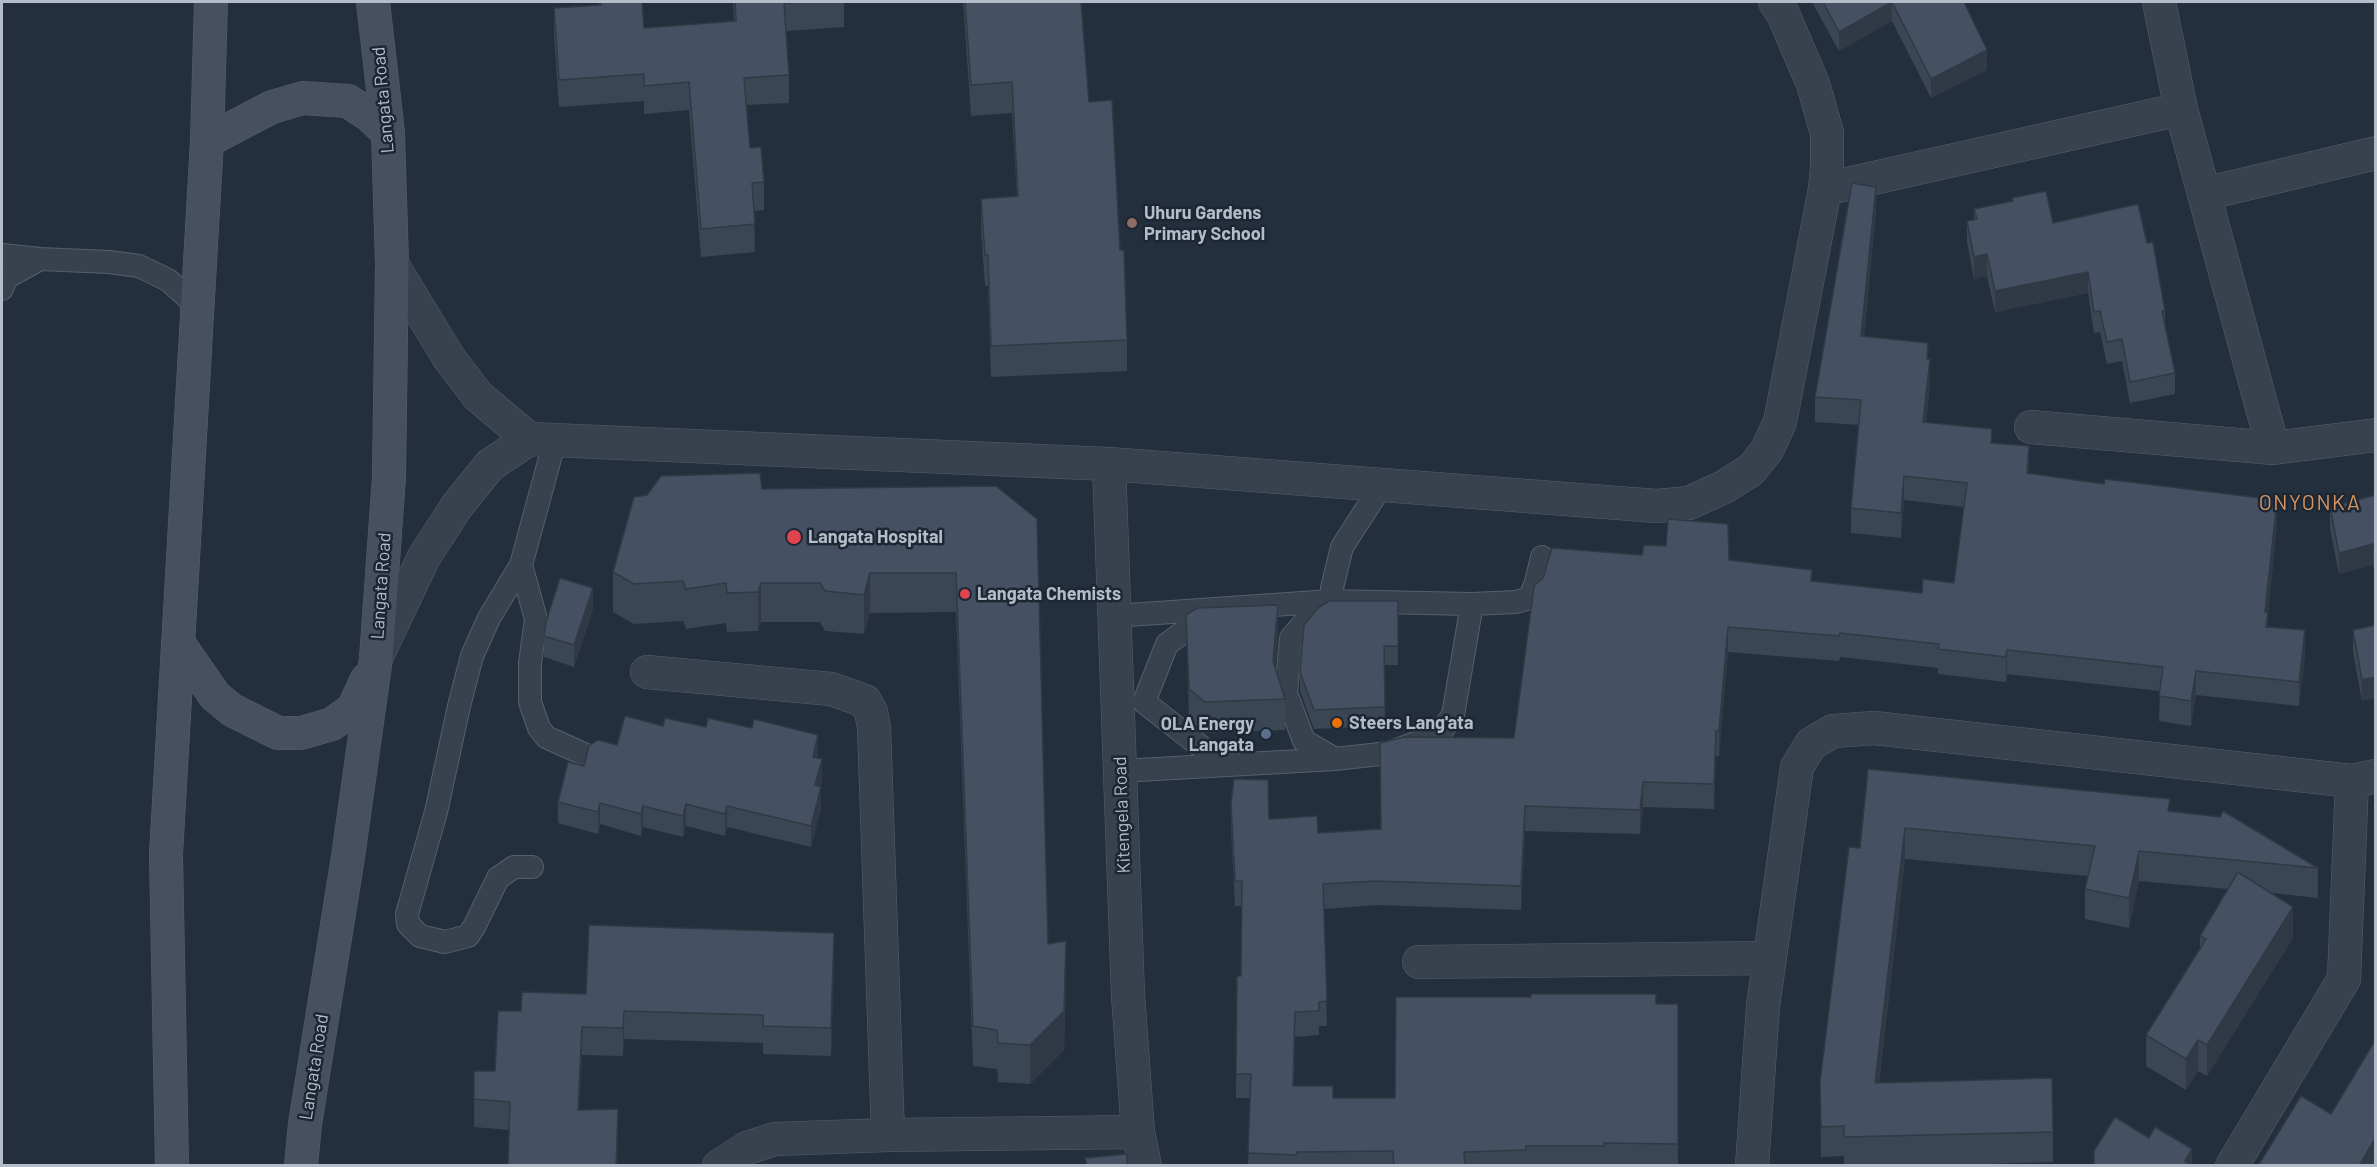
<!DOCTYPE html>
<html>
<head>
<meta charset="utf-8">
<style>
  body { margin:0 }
  #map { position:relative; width:2377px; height:1167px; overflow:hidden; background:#242f3e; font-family:Barlow,sans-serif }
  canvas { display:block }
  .frame { position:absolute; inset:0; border:3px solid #b4bcc9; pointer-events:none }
</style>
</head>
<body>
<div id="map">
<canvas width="2377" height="1167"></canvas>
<div class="frame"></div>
</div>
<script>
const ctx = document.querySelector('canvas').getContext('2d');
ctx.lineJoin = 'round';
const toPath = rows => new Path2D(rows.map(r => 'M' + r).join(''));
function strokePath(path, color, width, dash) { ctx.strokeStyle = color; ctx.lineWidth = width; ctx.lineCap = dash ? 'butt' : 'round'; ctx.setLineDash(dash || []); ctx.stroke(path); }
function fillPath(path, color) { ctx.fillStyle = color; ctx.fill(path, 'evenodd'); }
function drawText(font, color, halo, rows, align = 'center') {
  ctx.font = font + ' Barlow,sans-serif'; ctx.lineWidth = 5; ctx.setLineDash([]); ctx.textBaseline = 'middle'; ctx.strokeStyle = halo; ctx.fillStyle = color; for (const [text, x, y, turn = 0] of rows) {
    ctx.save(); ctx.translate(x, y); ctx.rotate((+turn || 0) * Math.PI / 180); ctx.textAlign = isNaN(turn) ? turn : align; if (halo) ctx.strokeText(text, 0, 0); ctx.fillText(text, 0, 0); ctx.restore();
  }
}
const service = toPath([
  [2,255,40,259],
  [2,289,6,278,40,259,109,262,139,266,168,280,197,306],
  [555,440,521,565,536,619,530,663,530,702,539,728,546,737,586,755],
  [521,565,489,618,472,656,459,706,436,812,407,914,408,924,420,936,445,942,468,936,474,927,498,878,514,867,532,867],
  [1211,612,1167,644,1144,702,1223,764],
  [1114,616,1331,601,1472,604,1516,602,1530,598,1536,582,1542,557],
  [1335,759,1304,741,1286,693,1291,638,1309,617,1331,601,1332,588,1342,547,1382,485],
  [1121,771,1335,759,1389,753,1426,739,1443,729,1453,715,1472,604]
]);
const minor = toPath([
  [2159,2,2181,109,2273,448],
  [1825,189,2181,109],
  [2204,194,2376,153],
  [392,264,449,358,478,396,529,439],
  [2031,427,2273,448,2376,435],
  [1109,464,1128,995,1138,1132,1145,1166],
  [376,658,424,557,457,506,490,465,529,439,1109,464,1657,506,1689,503,1724,487,1751,470,1767,450,1780,422,1825,189,1827,167,1827,133,1813,84,1783,14,1775,2],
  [647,672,831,689,865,701,871,712,874,727,888,1135],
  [1419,962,1769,958],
  [719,1166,747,1148,775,1139,888,1135,1138,1132],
  [1752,1166,1763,1006,1797,767,1811,744,1833,731,1874,728,2352,781,2376,776],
  [2232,1166,2344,979,2352,781]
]);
const secondary = toPath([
  [207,141,272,107,303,98,348,101,369,115,388,133],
  [179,644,215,696,232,710,278,733,301,733,332,724,353,709,367,679],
  [172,1166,166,854,207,141,211,2],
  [301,1166,305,1124,348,857,376,658,389,477,392,264,388,133,373,2]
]);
strokePath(service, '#565f6c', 24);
strokePath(minor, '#565f6c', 34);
strokePath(secondary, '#565f6c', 34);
strokePath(service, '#38414e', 22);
strokePath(minor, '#38414e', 33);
strokePath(secondary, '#465061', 33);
fillPath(toPath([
  [599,2,642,2,644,28,734,21,733,2,844,2,844,27,786,31,789,75,789,103,746,105,750,148,764,182,764,210,754,211,755,252,701,257,689,110,644,114,644,101,559,107,554,36,554,8,599,5],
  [963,2,1081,2,1089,102,1120,250,1127,340,1127,371,991,377,988,286,985,286,981,230,981,199,1017,197,1012,113,971,116],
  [1812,2,1964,2,1987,70,1931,98,1892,21,1839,51],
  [2012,198,2053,223,2147,243,2165,311,2165,325,2175,373,2175,394,2130,403,2122,361,2107,364,2100,332,2094,333,2088,293,1995,312,1987,276,1974,279,1967,242,1967,221,1974,219,1974,209,2012,201],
  [1876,211,1864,336,1928,359,1930,384,1926,423,1992,443,2029,474,2277,524,2268,614,2268,627,2305,655,2299,706,2196,695,2191,726,2159,721,2160,691,2007,674,2006,682,1938,674,1938,668,1840,657,1839,661,1728,652,1719,756,1716,756,1714,809,1643,807,1640,834,1525,831,1521,910,1376,905,1324,909,1327,1026,1319,1026,1319,1035,1295,1037,1294,1086,1333,1098,1395,1098,1656,1004,1678,1004,1678,1166,1248,1166,1250,1098,1236,1098,1237,976,1241,976,1241,906,1235,906,1231,829,1231,804,1269,819,1318,833,1381,829,1514,738,1642,555,1666,546,1729,560,1812,581,1922,593,1954,583,1964,507,1904,500,1901,538,1851,533,1851,508,1859,425,1815,422,1815,397],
  [996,486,1048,944,1066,981,1064,1050,1030,1084,998,1082,997,1069,973,1066,956,612,870,613,864,634,825,631,820,622,761,622,758,631,727,632,726,623,686,629,683,621,634,624,613,612,613,572,762,489],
  [2376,495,2376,576,2373,565,2339,574,2330,529,2330,507],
  [1398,601,1398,665,1384,665,1385,726,1314,729,1300,691,1300,672],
  [593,609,574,667,544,657,544,636],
  [1186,615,1278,636,1275,668,1285,699,1285,730,1205,733,1189,720],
  [2376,625,2376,698,2362,701,2353,652,2353,630],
  [663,726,818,757,822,781,820,787,821,809,811,847,727,827,725,836,686,826,683,837,643,827,641,836,600,824,598,834,558,823,558,802,584,766,617,745],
  [1868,769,2170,811,2318,868,2318,898,2272,893,2293,938,2207,1076,2198,1071,2186,1090,2146,1066,2146,1035,2200,949,2200,936,2228,889,2139,881,2129,928,2085,919,2085,889,2088,876,1905,859,1879,1083,2053,1132,2053,1162,1920,1166,1844,1166,1844,1156,1821,1157,1820,1082,1860,848],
  [834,961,831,1056,763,1054,763,1043,624,1039,623,1056,582,1055,579,1110,618,1109,617,1166,508,1166,509,1130,474,1127,474,1071,495,1071,521,1011,586,994]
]), '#3b4654');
fillPath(toPath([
  [1892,2,1892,21,1839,51,1839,32],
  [1987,50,1987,70,1931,98,1931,79],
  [1876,187,1876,211,1861,360,1861,336],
  [1987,254,1987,276,1974,279,1974,257],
  [2088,272,2088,293,1995,312,1995,291],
  [1930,359,1930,384,1923,447,1923,422],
  [2029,446,2029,471,2027,498,2027,473],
  [1904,476,1904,500,1901,538,1901,513],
  [2277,500,2277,524,2268,614,2268,637,2265,612],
  [2373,544,2373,565,2339,574,2339,553],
  [870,573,870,613,864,634,864,595],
  [761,583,761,622,758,631,758,592],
  [593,588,593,609,574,667,574,645],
  [1278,605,1278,636,1273,692,1273,661],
  [1728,627,1728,652,1719,756,1719,731],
  [2305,630,2305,655,2299,706,2299,682],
  [2007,650,2007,674,2006,682,2006,657],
  [2196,671,2196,695,2191,726,2191,701],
  [2376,677,2376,698,2362,701,2362,680],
  [1716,731,1716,756,1714,809,1714,784],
  [818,735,818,757,813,779,813,757],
  [822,759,822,781,815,807,815,785],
  [1643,782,1643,807,1640,834,1640,810],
  [821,787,821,809,811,847,811,826],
  [600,803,600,824,598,834,598,812],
  [686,804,686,826,683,837,683,816],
  [643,806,643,827,641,836,641,814],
  [727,806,727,827,725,836,725,814],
  [1525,806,1525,831,1521,910,1521,886],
  [1905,828,1905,859,1875,1113,1875,1083],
  [2139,851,2139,881,2129,928,2129,898],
  [2293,907,2293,938,2207,1076,2207,1045],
  [834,933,834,961,831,1056,831,1028],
  [1066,941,1064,1050,1030,1084,1030,1045],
  [624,1011,624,1039,623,1056,623,1028],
  [1295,1012,1295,1037,1293,1111,1293,1086],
  [582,1027,582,1055,578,1137,578,1110],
  [2198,1040,2198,1071,2186,1090,2186,1059],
  [618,1109,617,1166,616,1166],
  [2376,1137,2376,1166,2359,1166],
  [2192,1149,2192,1166,2185,1161]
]), '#303945');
const building = toPath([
  [600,2,642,2,644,28,736,21,735,2,812,2,784,3,789,75,744,78,750,148,761,147,764,182,752,183,755,224,701,229,689,82,644,86,644,74,559,80,554,8,601,5,600,2],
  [965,2,1081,2,1089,102,1112,100,1120,250,1124,250,1127,340,991,346,988,255,985,255,981,199,1018,196,1012,82,971,85,965,2],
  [1823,2,1964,2,1987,50,1931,79,1892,2,1839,32,1823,2],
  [1852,183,1876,187,1861,336,1928,343,1927,359,1930,359,1923,422,1992,429,1991,443,2029,446,2027,473,2104,484,2105,479,2277,500,2265,612,2268,612,2266,627,2305,630,2299,682,2196,671,2191,701,2159,696,2163,667,2007,650,2006,657,1938,649,1939,644,1840,633,1839,636,1728,627,1719,731,1716,731,1714,784,1643,782,1640,810,1525,806,1521,886,1376,881,1323,884,1327,1001,1319,1002,1319,1011,1295,1012,1293,1086,1333,1086,1333,1098,1395,1098,1396,997,1531,997,1531,994,1656,994,1656,1004,1678,1004,1678,1144,1604,1143,1604,1146,1526,1146,1526,1150,1464,1152,1465,1166,1394,1166,1393,1151,1297,1152,1296,1155,1248,1153,1251,1074,1236,1074,1237,976,1241,976,1242,881,1235,881,1231,804,1234,779,1268,780,1269,819,1317,816,1318,833,1381,829,1380,743,1404,737,1514,738,1534,586,1543,578,1552,548,1642,555,1644,545,1666,546,1668,519,1728,524,1729,560,1812,570,1811,581,1922,593,1923,579,1954,583,1967,483,1904,476,1901,513,1851,508,1861,400,1815,397,1852,183],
  [2046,191,2053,223,2138,204,2147,243,2153,242,2165,311,2162,311,2175,373,2130,382,2122,339,2107,342,2100,311,2094,312,2088,272,1995,291,1987,254,1974,257,1967,221,1977,219,1974,209,2013,201,2012,198,2046,191],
  [760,473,762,489,996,486,1037,519,1048,944,1066,941,1064,1011,1030,1045,998,1043,997,1030,973,1026,956,573,870,573,864,595,825,591,820,583,761,583,758,592,727,593,726,583,686,589,683,581,634,584,613,572,634,497,647,495,661,476,760,473],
  [2376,495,2376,554,2373,544,2339,553,2330,507,2376,495],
  [560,578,593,588,574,645,544,636,546,622,560,578],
  [1329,601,1398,601,1398,646,1384,646,1385,707,1314,710,1300,672,1304,625,1318,608,1329,601],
  [1278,605,1273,661,1285,699,1205,702,1189,689,1186,615,1197,608,1278,605],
  [2376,625,2376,677,2362,680,2353,630,2376,625],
  [625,716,663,726,665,718,706,727,708,718,752,728,754,719,818,735,813,757,822,759,815,785,821,787,811,826,727,806,725,814,686,804,683,816,643,806,641,814,600,803,598,812,558,802,568,762,584,766,589,746,598,740,617,745,625,716],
  [1868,769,2170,799,2168,811,2220,817,2223,811,2318,868,2139,851,2129,898,2085,889,2095,846,1905,828,1875,1083,2052,1078,2053,1132,1844,1137,1844,1126,1821,1127,1820,1082,1849,847,1860,848,1868,769],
  [2238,872,2293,907,2207,1045,2198,1040,2186,1059,2146,1035,2206,939,2200,936,2238,872],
  [589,925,834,933,831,1028,763,1026,763,1015,624,1011,623,1028,582,1027,578,1110,618,1109,616,1166,508,1166,510,1102,474,1099,474,1071,495,1071,498,1011,521,1011,522,992,586,994,589,925],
  [2376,1039,2376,1137,2359,1166,2258,1166,2301,1096,2331,1114,2376,1039],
  [2115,1117,2149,1138,2155,1127,2192,1149,2185,1161,2192,1166,2097,1166,2094,1163,2094,1151,2115,1117],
  [1127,1154,1127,1166,1087,1166,1085,1158,1127,1154]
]);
fillPath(building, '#455162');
strokePath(building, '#303945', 1.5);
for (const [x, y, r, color] of [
  [1132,223,6,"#8d6e63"],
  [794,537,8,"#e0444e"],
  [965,594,6,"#e0444e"],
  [1337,723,6,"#e8710a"],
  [1266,734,6,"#5c6f8a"]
]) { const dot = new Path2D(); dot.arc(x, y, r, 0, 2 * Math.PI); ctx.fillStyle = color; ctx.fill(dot); strokePath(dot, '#1d2633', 2); }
drawText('18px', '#b4bcc9', '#1d2633', [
  ["Langata Road",383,100,-95],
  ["Langata Road",381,586,-86],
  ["Kitengela Road",1122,815,-92],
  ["Langata Road",314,1067,-81]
]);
drawText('bold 18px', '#b4bcc9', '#1d2633', [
  ["Uhuru Gardens",1144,213],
  ["Primary School",1144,234],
  ["Langata Hospital",808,537],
  ["Langata Chemists",977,594],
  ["Steers Lang'ata",1349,723],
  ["OLA Energy",1254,724,"right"],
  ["Langata",1254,745,"right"]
], 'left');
ctx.letterSpacing = '1.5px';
drawText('21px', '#d59563', '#1d2633', [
  ["ONYONKA",2310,503]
]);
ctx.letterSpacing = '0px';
</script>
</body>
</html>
